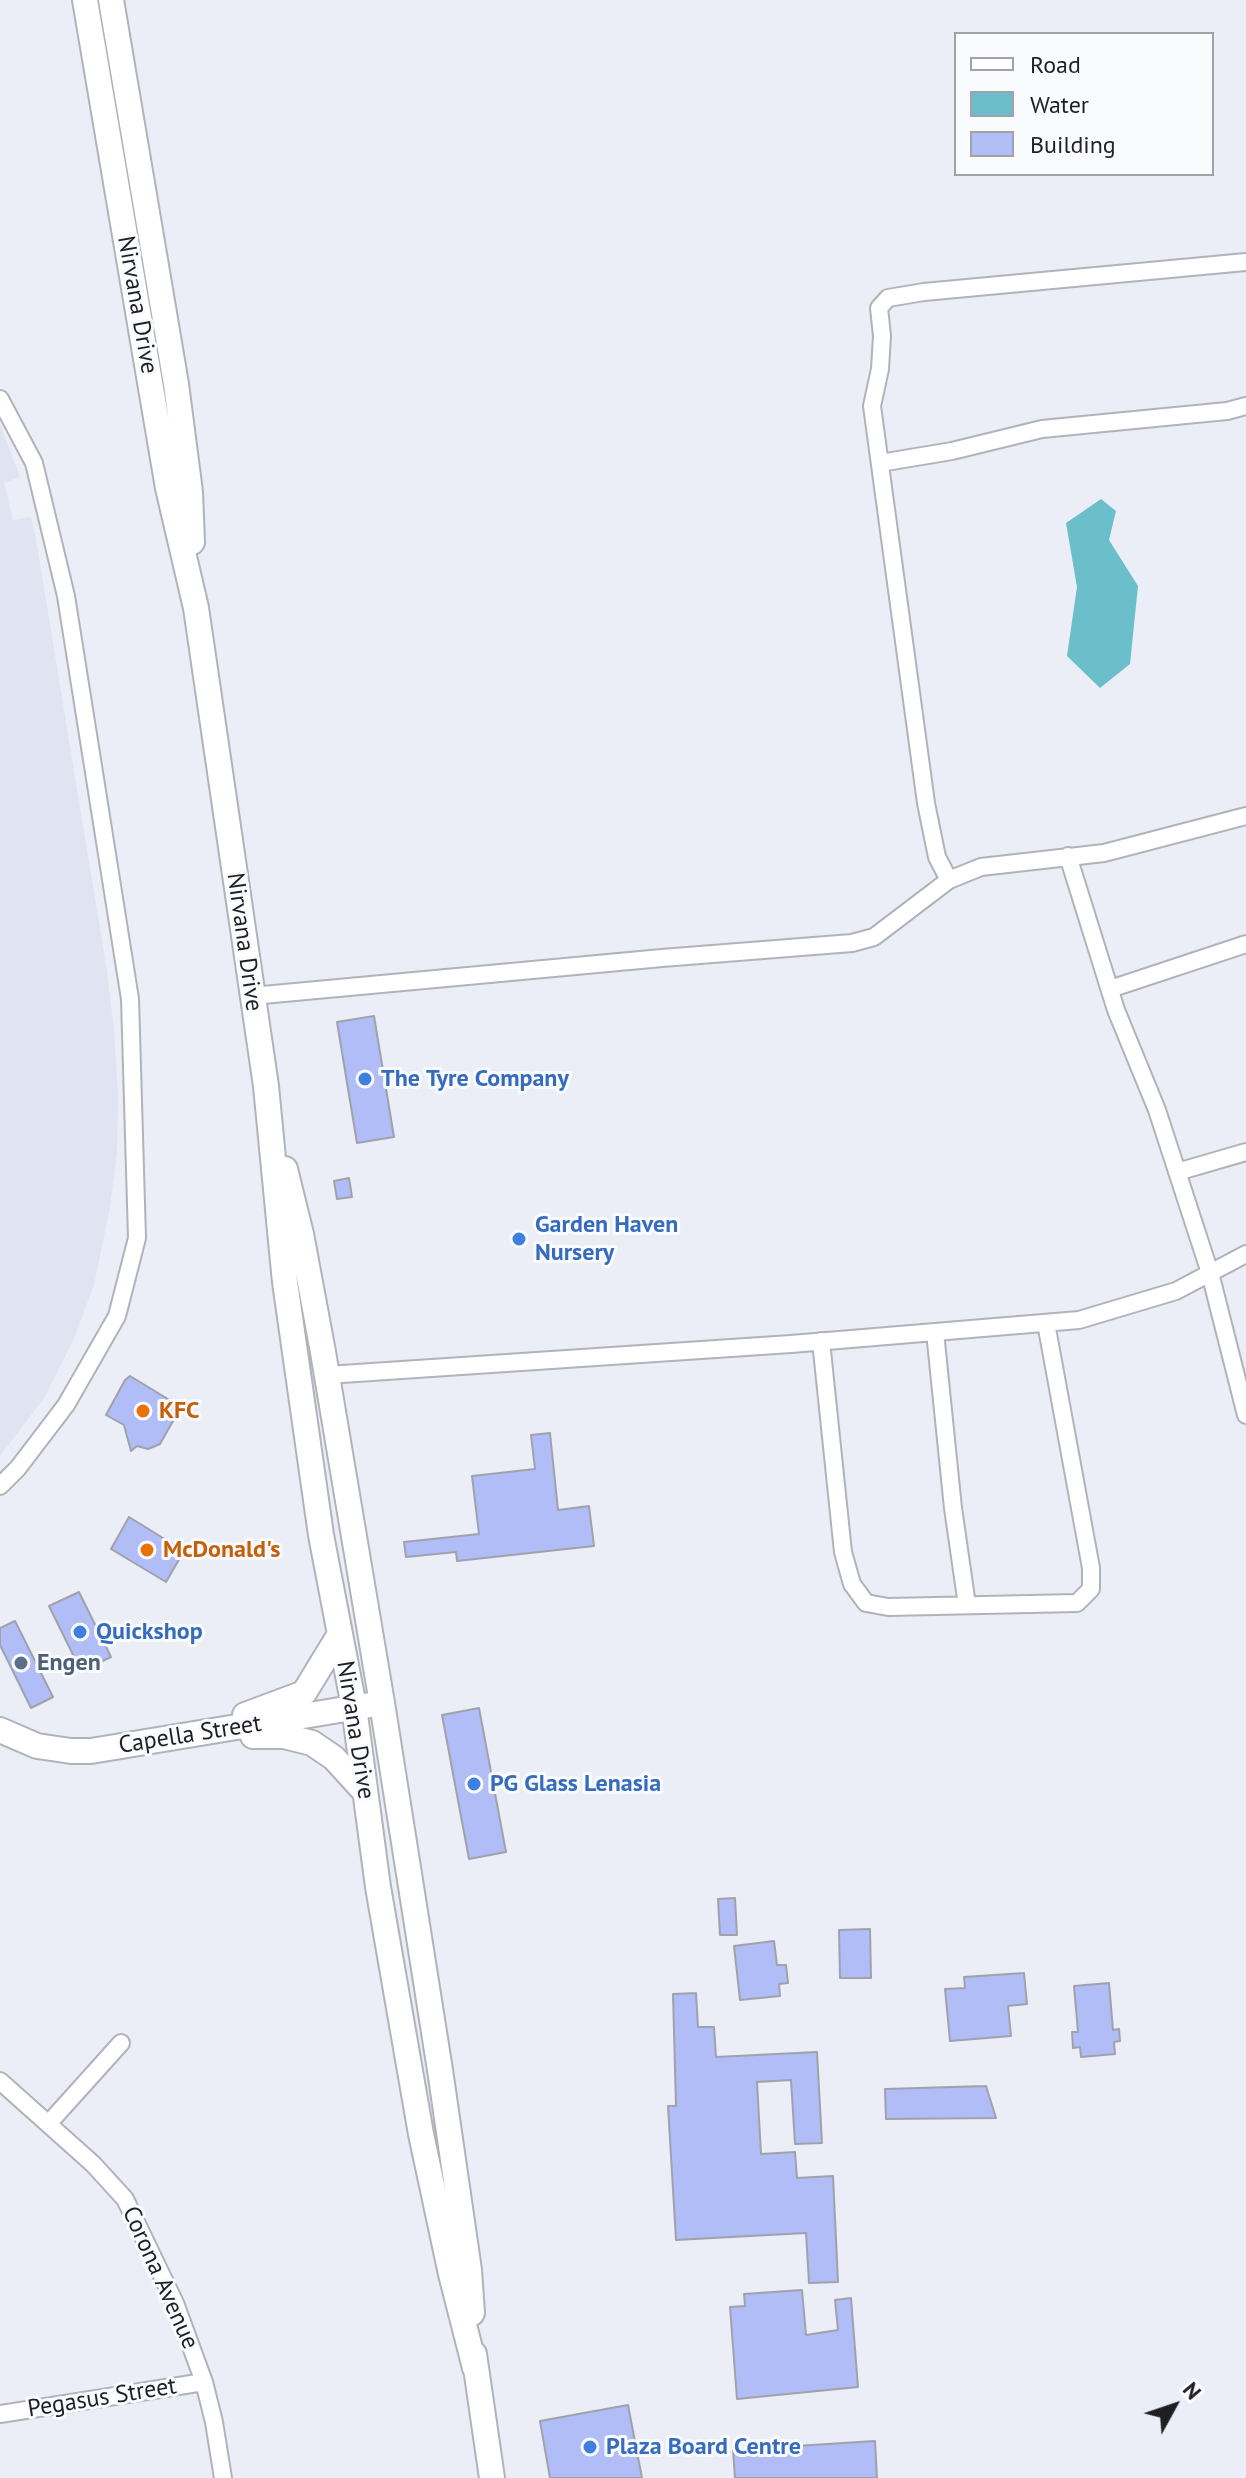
<!DOCTYPE html>
<html>
<head>
<meta charset="utf-8">
<style>
  body { margin:0 }
  #map { position:relative; width:1246px; height:2478px; overflow:hidden; background:#ebeef6; font-family:"PT Sans",sans-serif }
  canvas { display:block }
  .legend { position:absolute; left:954px; top:32px; width:260px; height:144px; box-sizing:border-box; background:#fafbff; border:2px solid #a2a3a7; margin:0; padding:10px 14px; list-style:none; font-size:24px; color:#1f1f22 }
  .legend li { display:flex; align-items:center; gap:16px; height:40px }
  .legend b { width:40px; border:2px solid #a2a3a7 }
  .north { position:absolute; left:1134px; top:2366px; width:80px; height:80px; -webkit-text-stroke:6px #fafbff; paint-order:stroke; rotate:50deg; font-size:22px; font-weight:700; line-height:32px; text-align:center; color:#1f1f22 }
  .north::after { content:''; display:block; margin:auto; width:28px; height:36px; background:#1f1f22; clip-path:polygon(50% 0,100% 100%,50% 72%,0 100%) }
</style>
</head>
<body>
<div id="map">
<canvas width="1246" height="2478"></canvas>
<ul class="legend">
<li><b style="height:10px;background:#fff"></b>Road</li>
<li><b style="height:22px;background:#6abfcb"></b>Water</li>
<li><b style="height:22px;background:#b0bdf7"></b>Building</li>
</ul>
<div class="north">N</div>
</div>
<script>
const ctx = document.querySelector('canvas').getContext('2d');
ctx.lineJoin = 'round';
function fillPath(path, color) { ctx.fillStyle = color; ctx.fill(path, 'evenodd'); }
const toPath = rows => new Path2D(rows.map(r => 'M' + r).join(''));
function strokePath(path, color, width, dash) { ctx.strokeStyle = color; ctx.lineWidth = width; ctx.lineCap = dash ? 'butt' : 'round'; ctx.setLineDash(dash || []); ctx.stroke(path); }
function drawText(font, color, halo, rows, align = 'center') {
  ctx.font = font + ' "PT Sans",sans-serif'; ctx.lineWidth = 6; ctx.setLineDash([]); ctx.textBaseline = 'middle'; ctx.strokeStyle = halo; ctx.fillStyle = color; for (const [text, x, y, turn = 0] of rows) {
    ctx.save(); ctx.translate(x, y); ctx.rotate((+turn || 0) * Math.PI / 180); ctx.textAlign = isNaN(turn) ? turn : align; if (halo) ctx.strokeText(text, 0, 0); ctx.fillText(text, 0, 0); ctx.restore();
  }
}
fillPath(toPath([
  [0,424,20,477,4,483,13,520,31,517,36,539,107,972,114,1030,118,1094,117,1152,110,1207,94,1285,73,1341,44,1398,0,1456]
]), '#dfe3f2');
fillPath(toPath([
  [1101,499,1116,511,1109,540,1138,586,1130,664,1100,688,1067,656,1077,587,1066,523]
]), '#6abfcb');
const building = toPath([
  [374,1016,394,1137,357,1143,337,1022,374,1016],
  [349,1178,352,1197,337,1199,334,1181,349,1178],
  [130,1376,181,1407,160,1444,148,1449,137,1446,131,1451,124,1425,106,1415,125,1380,130,1376],
  [550,1433,558,1510,589,1506,594,1546,457,1561,456,1552,406,1557,404,1542,479,1534,472,1476,535,1469,531,1435,550,1433],
  [129,1517,184,1551,166,1582,111,1549,129,1517],
  [79,1592,111,1657,81,1671,49,1606,79,1592],
  [15,1621,53,1697,31,1708,0,1645,0,1628,15,1621],
  [479,1708,506,1852,469,1859,442,1715,479,1708],
  [735,1898,737,1935,720,1935,718,1899,735,1898],
  [870,1929,871,1978,840,1978,839,1930,870,1929],
  [774,1941,777,1965,786,1965,788,1983,779,1984,780,1996,740,2000,734,1946,774,1941],
  [1024,1973,1027,2004,1008,2006,1011,2036,950,2041,945,1989,965,1988,964,1977,1024,1973],
  [1109,1983,1113,2030,1119,2029,1120,2041,1114,2042,1115,2054,1081,2057,1080,2047,1073,2048,1072,2032,1078,2032,1074,1986,1109,1983],
  [696,1993,698,2027,714,2027,716,2057,817,2052,822,2143,795,2144,791,2080,757,2082,761,2154,795,2152,797,2178,833,2176,838,2282,809,2283,806,2233,676,2240,668,2106,676,2106,673,1994,696,1993],
  [986,2086,996,2118,886,2119,885,2089,986,2086],
  [802,2290,806,2335,838,2330,835,2300,851,2298,858,2387,737,2399,730,2307,745,2306,744,2294,802,2290],
  [628,2405,642,2478,550,2478,540,2421,628,2405],
  [875,2441,877,2478,735,2478,733,2450,875,2441]
]);
fillPath(building, '#b0bdf7');
strokePath(building, '#a0a2ab', 2);
const street = toPath([
  [0,399,34,463,66,596,130,999,137,1238,117,1316,66,1405,18,1468,0,1486],
  [880,463,952,451,1042,429,1227,411,1246,406],
  [1068,856,1116,1010,1157,1110,1210,1273,1246,1415],
  [949,880,937,857,926,803,872,406,880,369,882,336,879,308,888,298,924,292,1246,262],
  [1110,989,1246,944],
  [252,996,662,958,852,943,874,937,949,880,981,867,1104,853,1246,816],
  [1177,1172,1246,1152],
  [935,1332,953,1508,967,1605],
  [821,1341,843,1552,852,1584,866,1603,888,1607,1077,1603,1091,1589,1091,1568,1046,1323],
  [327,1375,791,1344,1079,1320,1176,1291,1246,1254],
  [0,2081,93,2164,125,2199,175,2303,204,2382,214,2422,223,2478],
  [49,2123,121,2043],
  [0,2414,204,2382]
]);
const secondary = toPath([
  [85,0,168,488,196,608,266,1086,285,1282,321,1535,354,1707,378,1887,421,2134,451,2274,475,2368],
  [111,0,176,384,190,492,192,542],
  [285,1169,301,1234,323,1352,382,1703,440,2070,469,2270,472,2313],
  [245,1715,304,1693,340,1634],
  [0,1730,37,1746,71,1751,91,1751,370,1705],
  [253,1736,284,1736,312,1743,334,1758,365,1792],
  [474,2354,492,2478]
]);
strokePath(street, '#b1b3bb', 20);
strokePath(secondary, '#b1b3bb', 28);
strokePath(street, '#fff', 16);
strokePath(secondary, '#fff', 24);
for (const [x, y, r, color] of [
  [365,1079,8,"#3f7fe0"],
  [519,1239,8,"#3f7fe0"],
  [143,1411,8,"#e8710a"],
  [147,1550,8,"#e8710a"],
  [80,1632,8,"#3f7fe0"],
  [21,1663,8,"#5c6f8a"],
  [474,1784,8,"#3f7fe0"],
  [590,2447,8,"#3f7fe0"]
]) { const dot = new Path2D(); dot.arc(x, y, r, 0, 2 * Math.PI); ctx.fillStyle = color; ctx.fill(dot); strokePath(dot, '#fafbff', 3); }
drawText('24px', '#1f1f22', '#fafbff', [
  ["Nirvana Drive",137,305,80],
  ["Nirvana Drive",244,942,82],
  ["Nirvana Drive",355,1730,81],
  ["Capella Street",190,1735,-9],
  ["Corona Avenue",160,2278,66],
  ["Pegasus Street",102,2398,-9]
]);
drawText('bold 24px', '#366cbe', '#fafbff', [
  ["The Tyre Company",381,1079],
  ["Garden Haven",535,1225],
  ["Nursery",535,1253],
  ["Quickshop",96,1632],
  ["PG Glass Lenasia",490,1784],
  ["Plaza Board Centre",606,2447]
], 'left');
drawText('bold 24px', '#c56008', '#fafbff', [
  ["KFC",159,1411],
  ["McDonald's",163,1550]
], 'left');
drawText('bold 24px', '#4e5e75', '#fafbff', [
  ["Engen",37,1663]
], 'left');
</script>
</body>
</html>
